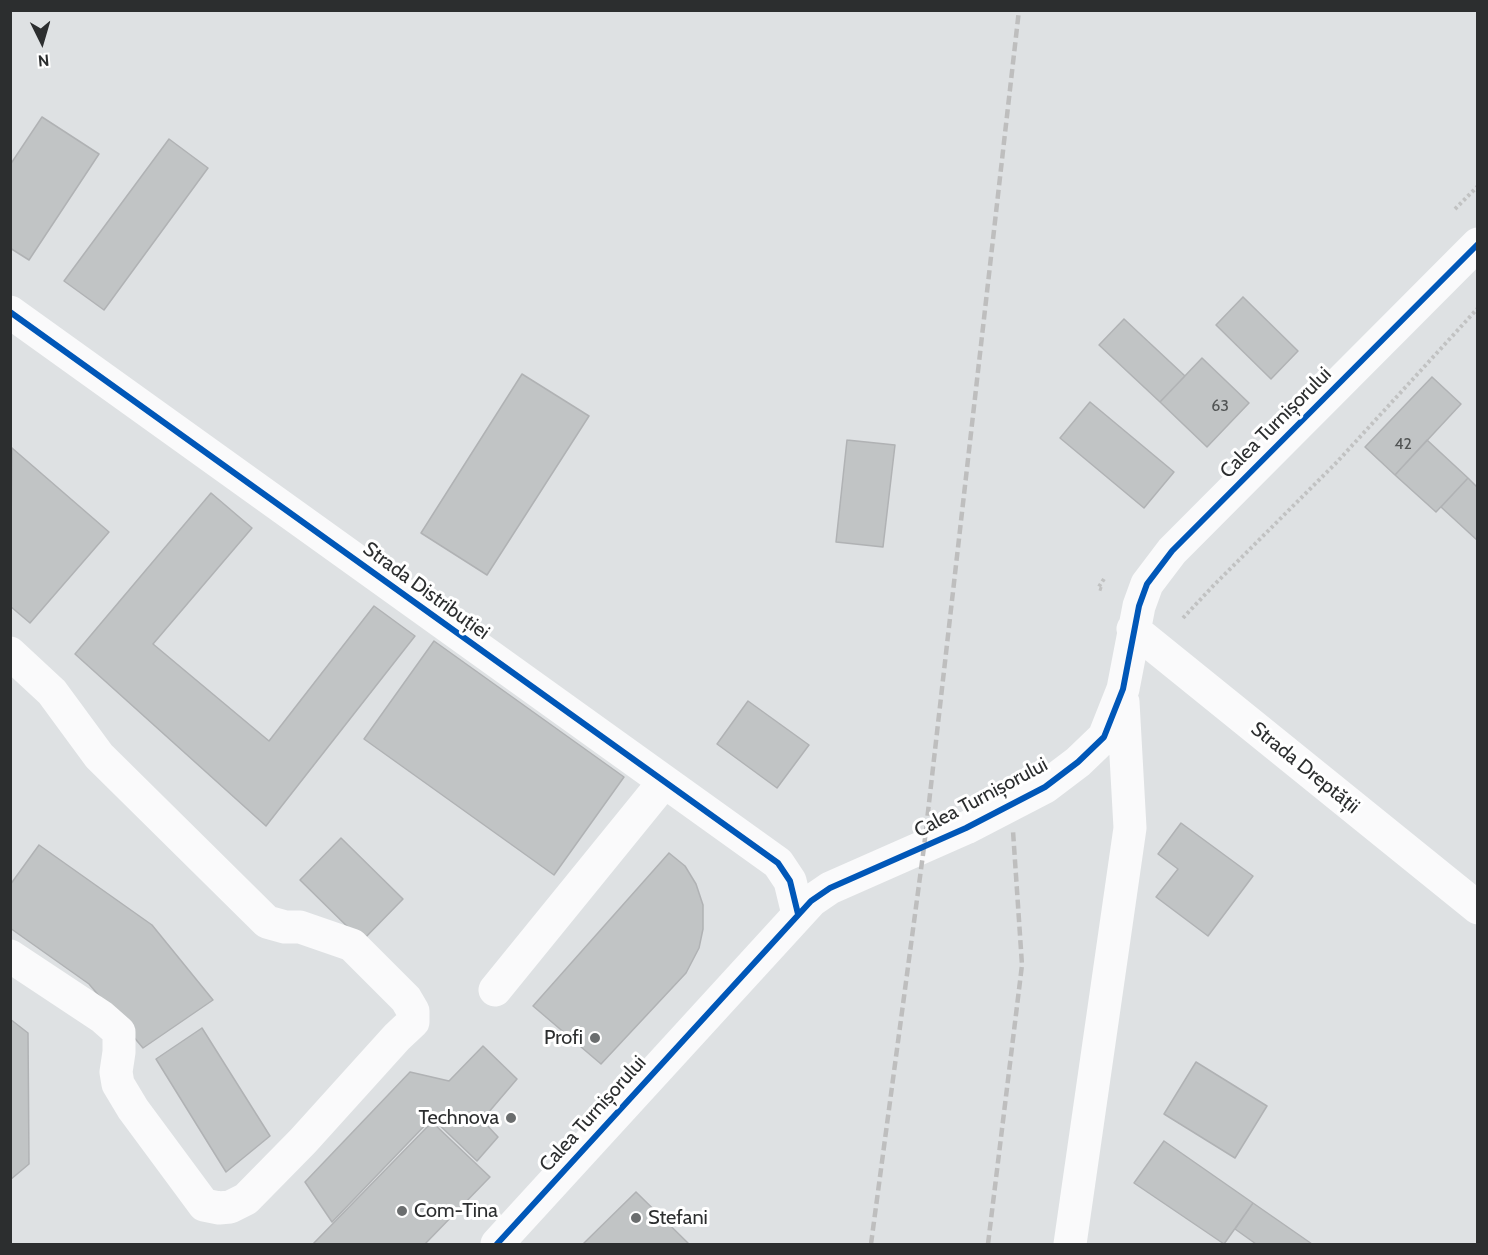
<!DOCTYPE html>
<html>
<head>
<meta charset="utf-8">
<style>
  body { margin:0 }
  #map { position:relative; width:1488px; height:1255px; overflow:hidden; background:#dee1e3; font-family:Cabin,sans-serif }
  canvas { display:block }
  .frame { position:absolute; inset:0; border:12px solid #2c2e2f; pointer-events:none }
  .north { position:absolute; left:12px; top:12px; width:60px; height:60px; -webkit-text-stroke:4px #fff; paint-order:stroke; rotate:175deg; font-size:16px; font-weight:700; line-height:24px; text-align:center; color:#2c2e2f }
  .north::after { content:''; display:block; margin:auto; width:21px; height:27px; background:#2c2e2f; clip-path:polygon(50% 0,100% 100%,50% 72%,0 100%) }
</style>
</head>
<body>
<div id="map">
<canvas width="1488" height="1255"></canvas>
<div class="frame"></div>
<div class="north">N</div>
</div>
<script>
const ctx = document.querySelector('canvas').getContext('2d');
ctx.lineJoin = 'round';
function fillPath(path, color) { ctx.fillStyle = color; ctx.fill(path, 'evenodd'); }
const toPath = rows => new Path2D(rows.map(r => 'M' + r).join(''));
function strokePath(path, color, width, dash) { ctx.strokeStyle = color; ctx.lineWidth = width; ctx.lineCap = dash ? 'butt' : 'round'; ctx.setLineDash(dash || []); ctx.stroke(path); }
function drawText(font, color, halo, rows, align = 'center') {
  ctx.font = font + ' Cabin,sans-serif'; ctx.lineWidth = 6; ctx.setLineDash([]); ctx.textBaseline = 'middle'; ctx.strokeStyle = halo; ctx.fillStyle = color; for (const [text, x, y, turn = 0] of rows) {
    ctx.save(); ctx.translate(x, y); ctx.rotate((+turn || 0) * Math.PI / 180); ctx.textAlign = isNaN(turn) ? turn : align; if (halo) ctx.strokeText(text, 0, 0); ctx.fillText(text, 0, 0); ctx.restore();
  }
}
const building = toPath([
  [42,117,99,154,29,260,10,248,10,165,42,117],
  [169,139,208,168,104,310,64,281,169,139],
  [1243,297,1298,351,1271,379,1216,325,1243,297],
  [1124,319,1185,376,1160,402,1099,345,1124,319],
  [1202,358,1249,403,1207,447,1160,402,1202,358],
  [522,374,589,416,487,575,421,533,522,374],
  [1432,377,1461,404,1395,475,1365,447,1432,377],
  [1090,402,1174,472,1144,508,1060,438,1090,402],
  [847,440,895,445,883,547,836,542,847,440],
  [1427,440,1468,478,1436,512,1395,475,1427,440],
  [12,448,109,532,30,623,10,606,12,448],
  [1468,478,1478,488,1478,541,1441,507,1468,478],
  [211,493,252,528,153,644,269,741,374,606,415,636,266,826,75,654,211,493],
  [434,641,624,777,554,875,364,739,434,641],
  [748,701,809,745,777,788,717,744,748,701],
  [1181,823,1253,876,1208,936,1156,897,1178,869,1158,854,1181,823],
  [341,838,403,899,362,941,300,880,341,838],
  [39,845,152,925,213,1000,143,1048,89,984,10,928,10,885,39,845],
  [669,853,685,866,696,884,703,905,703,929,699,948,686,973,601,1064,533,1006,669,853],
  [10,1019,28,1033,29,1164,10,1180,10,1019],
  [202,1028,270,1136,226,1172,156,1059,202,1028],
  [483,1046,517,1079,482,1120,498,1137,477,1161,432,1118,332,1222,305,1182,410,1072,449,1081,483,1046],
  [1196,1062,1267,1106,1235,1158,1164,1114,1196,1062],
  [432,1122,490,1177,425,1244,313,1244,432,1122],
  [1164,1141,1253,1203,1224,1244,1134,1183,1164,1141],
  [636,1192,689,1244,583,1244,636,1192],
  [1253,1203,1312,1244,1256,1244,1235,1229,1253,1203]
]);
fillPath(building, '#c1c4c5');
strokePath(building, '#b0b2b4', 1.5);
strokePath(toPath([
  [1455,209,1478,186],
  [1104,579,1098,588,1104,590],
  [1183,618,1214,585,1337,462,1478,308]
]), '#c1c2c2', 4, [3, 3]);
strokePath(toPath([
  [10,312,778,863,790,881,798,914],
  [1133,629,1478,908],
  [10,653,52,692,99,756,267,922,285,927,300,927,352,945,406,999,413,1011,413,1022,397,1037,303,1141,246,1199,230,1207,219,1208,204,1205,133,1109,118,1084,116,1072,119,1052,119,1032,102,1017,10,956],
  [495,990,664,782],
  [497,1244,811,901,830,888,966,828,1045,787,1078,762,1104,737,1123,689,1139,606,1147,584,1172,551,1478,244],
  [1070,1244,1130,828,1123,702]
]), '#fafafb', 33);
strokePath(toPath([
  [871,1244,924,847,1019,10],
  [988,1244,1022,965,1013,831]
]), '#bebebe', 4.5, [9, 4.5]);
strokePath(toPath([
  [10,312,778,863,790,881,798,914],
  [497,1244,811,901,830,888,966,828,1045,787,1078,762,1104,737,1123,689,1139,606,1147,584,1172,551,1478,244]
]), '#0057b8', 6);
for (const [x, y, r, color] of [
  [595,1038,6,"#6a6d6e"],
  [511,1118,6,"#6a6d6e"],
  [402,1211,6,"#6a6d6e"],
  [636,1218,6,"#6a6d6e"]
]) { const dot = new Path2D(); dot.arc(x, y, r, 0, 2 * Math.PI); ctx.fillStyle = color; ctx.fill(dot); strokePath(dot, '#fff', 2); }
drawText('16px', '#515454', null, [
  ["63",1220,406],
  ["42",1403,444]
]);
drawText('20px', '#2c2e2f', '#fff', [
  ["Calea Turnișorului",1276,423,-45],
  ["Strada Distribuției",426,591,36],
  ["Strada Dreptății",1305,768,39],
  ["Calea Turnișorului",981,798,-28],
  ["Calea Turnișorului",593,1114,-48]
]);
drawText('20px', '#2c2e2f', '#fff', [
  ["Profi",583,1038],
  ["Technova",499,1118],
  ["Com-Tina",414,1211,"left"],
  ["Stefani",648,1218,"left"]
], 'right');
</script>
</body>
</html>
